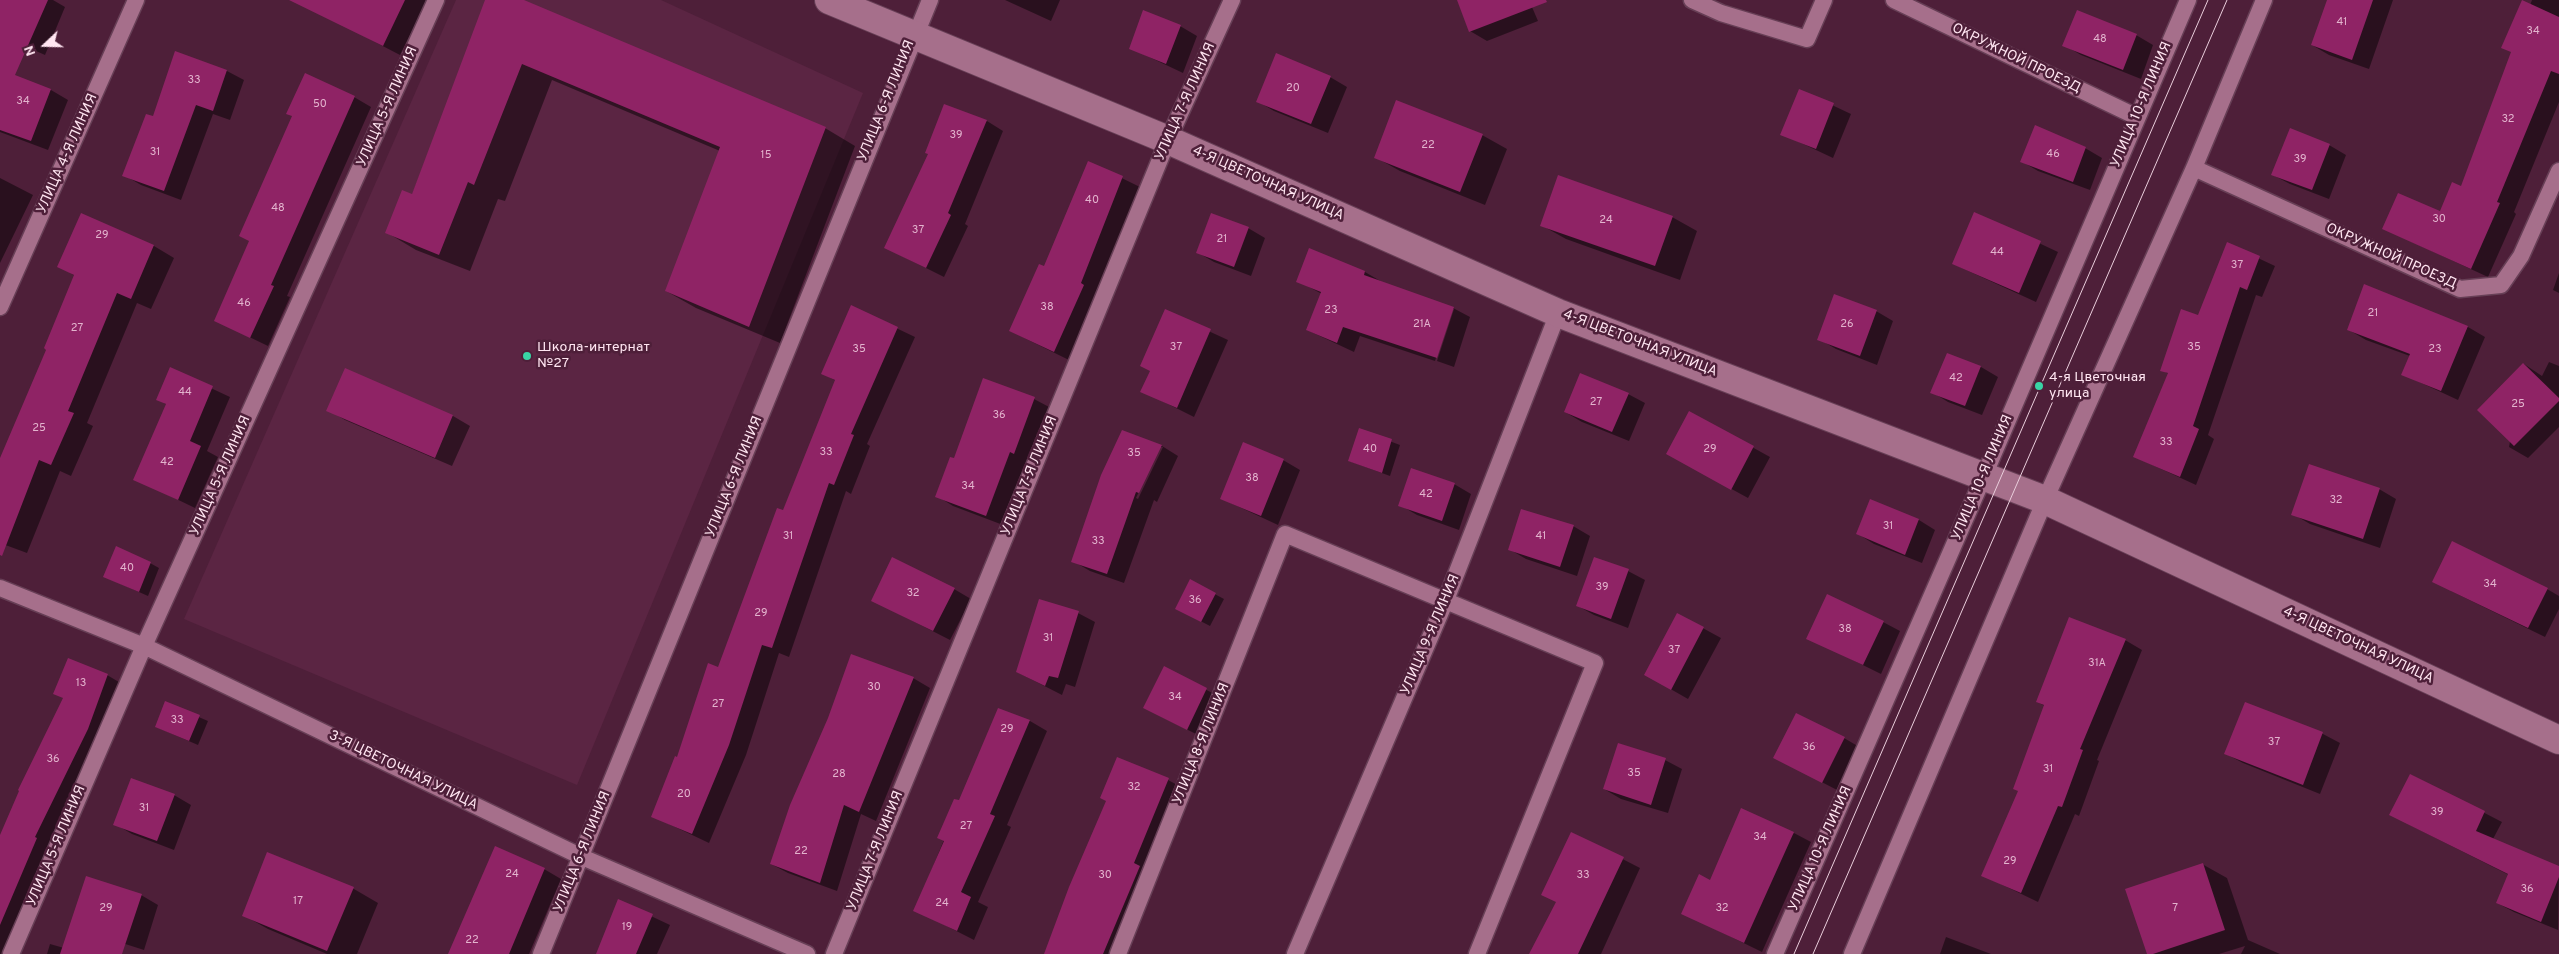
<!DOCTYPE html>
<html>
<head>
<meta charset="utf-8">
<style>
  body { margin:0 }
  #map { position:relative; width:2559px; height:954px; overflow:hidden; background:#4e1f39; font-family:Overpass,sans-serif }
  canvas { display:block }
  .north { position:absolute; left:20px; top:20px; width:50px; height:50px; -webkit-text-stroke:4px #4e1f39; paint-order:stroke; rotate:249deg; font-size:14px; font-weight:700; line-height:20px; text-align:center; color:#ffe5f1 }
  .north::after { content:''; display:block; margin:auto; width:18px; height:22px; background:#ffe5f1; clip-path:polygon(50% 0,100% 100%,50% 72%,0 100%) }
</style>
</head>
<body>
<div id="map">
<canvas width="2559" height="954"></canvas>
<div class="north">N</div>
</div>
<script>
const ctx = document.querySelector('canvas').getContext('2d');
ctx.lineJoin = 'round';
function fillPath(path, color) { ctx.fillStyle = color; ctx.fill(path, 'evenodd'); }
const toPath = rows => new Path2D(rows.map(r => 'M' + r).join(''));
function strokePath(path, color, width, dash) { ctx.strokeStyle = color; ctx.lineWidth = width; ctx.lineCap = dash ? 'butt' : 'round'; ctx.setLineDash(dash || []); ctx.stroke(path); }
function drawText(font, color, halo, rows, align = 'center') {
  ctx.font = font + ' Overpass,sans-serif'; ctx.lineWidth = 5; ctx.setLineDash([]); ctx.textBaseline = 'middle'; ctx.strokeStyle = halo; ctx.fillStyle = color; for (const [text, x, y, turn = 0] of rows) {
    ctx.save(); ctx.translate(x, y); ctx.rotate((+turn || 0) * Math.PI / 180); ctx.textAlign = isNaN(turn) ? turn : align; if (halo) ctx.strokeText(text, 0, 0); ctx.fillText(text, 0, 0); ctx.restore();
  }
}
fillPath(toPath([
  [456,0,661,0,863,93,577,785,184,619]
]), '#5b2543');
fillPath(toPath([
  [0,0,53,0,65,7,45,55,0,35],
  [330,0,425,0,427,1,400,55,323,15],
  [487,0,521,0,825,128,855,146,780,343,696,308,666,291,720,151,552,80,505,201,498,199,470,271,416,250,386,232,412,195],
  [1005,0,1060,0,1051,21],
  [1458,0,1529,0,1538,21,1487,41,1470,31],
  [2328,0,2393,0,2369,69,2329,55,2312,45],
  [2532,0,2559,0,2559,102,2514,212,2516,214,2488,277,2384,229,2440,212,2462,188],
  [1180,26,1197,36,1183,73,1130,48],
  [2136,35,2153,45,2141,79,2081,55,2064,45],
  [176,53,227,71,244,80,230,120,213,114,181,200,141,185,124,175,153,118],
  [1276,55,1330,77,1347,87,1328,133,1274,111,1257,101],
  [0,70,51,90,68,100,48,150,0,132],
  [1800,90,1851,114,1833,158,1782,134],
  [354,97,371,107,287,296,290,297,268,346,216,321],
  [987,121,1003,131,965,224,968,226,944,277,886,248,930,154],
  [1482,135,1507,149,1485,205,1400,171,1375,157],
  [2329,145,2346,155,2329,199,2290,184,2273,175],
  [2085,148,2102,158,2090,190,2038,171,2021,161],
  [1089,162,1140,187,1071,361,1010,331,1045,268],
  [0,178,33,195,0,263],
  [1975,213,2058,252,2036,302,1953,264],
  [81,214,154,246,174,258,151,309,137,303,87,423,93,426,71,476,60,471,27,553,0,543,0,460,48,349,75,276,59,266],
  [1672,217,1697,231,1680,280,1566,239,1541,225],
  [1248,228,1265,238,1251,276,1214,262,1197,252],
  [2228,244,2275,266,2262,297,2256,295,2208,435,2214,439,2196,485,2135,457,2169,374,2162,370,2199,317],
  [1310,250,1365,272,1382,282,1453,308,1470,317,1454,367,1437,361,1454,309,1452,309,1435,361,1360,336,1354,352,1307,330,1322,294,1298,281],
  [2559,273,2559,293,2553,290],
  [2365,286,2468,327,2485,337,2458,400,2402,374,2410,356,2366,340,2349,330],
  [852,307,915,337,867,444,870,446,851,494,846,491,789,657,779,653,746,755,709,843,652,816,719,668,836,381,822,373],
  [1165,311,1228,340,1194,417,1142,391,1151,371],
  [1876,311,1893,321,1877,365,1836,349,1819,339],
  [1948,355,1981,367,1998,377,1982,415,1948,402,1932,392],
  [2549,362,2559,366,2559,427,2528,458,2509,447,2524,364,2542,376],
  [170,369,230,397,207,451,218,457,195,508,135,479,167,405,158,399],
  [345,370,453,416,470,426,452,466,345,420,328,410],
  [1628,394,1645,403,1629,441,1582,422,1565,412],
  [1034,399,1051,408,1031,462,1027,461,1003,525,953,506,937,496,955,460],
  [1689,412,1770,457,1748,498,1684,463],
  [1360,430,1400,445,1390,476,1349,461],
  [1123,432,1162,446,1178,456,1157,502,1154,500,1124,583,1090,571,1073,561],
  [1160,447,1163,447,1138,499,1136,498],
  [1283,460,1300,470,1278,525,1222,499],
  [1454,484,1471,494,1459,530,1417,515,1400,505],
  [2379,489,2396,499,2380,548,2310,524,2293,514],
  [1919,520,1935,530,1922,563,1874,544,1858,534],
  [1573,526,1590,536,1577,576,1526,559,1509,549],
  [1595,558,1628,571,1645,580,1628,628,1594,615,1578,606],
  [150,563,159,568,148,596,105,577],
  [1190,581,1224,599,1210,626,1185,613],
  [954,589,971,599,950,640,872,600],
  [2547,589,2559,596,2559,609,2545,637,2451,591],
  [1078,613,1095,622,1075,687,1066,684,1062,695,1017,672],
  [1677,614,1721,638,1688,699,1646,675],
  [1883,622,1900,631,1881,674,1808,638],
  [2125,640,2142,650,2097,760,2099,761,2079,816,2075,814,2038,902,1982,875,2019,791,2045,706,2037,702],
  [1164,668,1224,699,1204,738,1162,717],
  [107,675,124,685,9,954,0,954,0,838,64,698,55,693],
  [913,678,930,688,876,821,861,814,837,891,788,873,771,864,829,719],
  [166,703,208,721,198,745,156,727],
  [2246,703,2323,734,2340,743,2320,794,2243,763,2226,754],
  [998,709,1030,721,1047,731,1007,825,1011,827,978,902,988,907,974,940,915,910],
  [1844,738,1861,748,1839,791,1775,758],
  [1118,758,1168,780,1185,789,1123,954,1045,954,1107,801],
  [1665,760,1682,769,1668,813,1621,799,1604,789],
  [2411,775,2502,822,2493,839,2559,868,2558,930,2514,912,2497,903,2509,875,2408,824],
  [174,795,191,805,174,850,132,834,115,824],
  [1572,833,1640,868,1601,954,1530,954,1557,902],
  [1794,833,1811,842,1762,952,1682,913],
  [268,853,354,889,378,903,357,954,327,954,268,929,243,915],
  [2202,864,2227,878,2248,940,2280,954,2241,954,2245,946,2219,954,2148,954],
  [544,869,561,879,529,954,449,954],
  [141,895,158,905,144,950,119,942,116,954,47,954,50,944,64,948],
  [619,901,670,925,657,954,626,954],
  [1946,937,1991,954,1940,954]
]), '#0007');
fillPath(toPath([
  [0,0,48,0,15,75,51,89,31,141,0,130],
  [289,0,405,0,383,46],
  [485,0,524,0,826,127,749,327,665,291,720,147,522,64,474,185,468,182,439,255,385,233,402,190,412,194],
  [1457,0,1546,0,1547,2,1469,32],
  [2327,0,2373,0,2352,60,2311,45],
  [2522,0,2559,17,2559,74,2551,71,2497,202,2500,203,2471,269,2382,229,2398,193,2440,211,2452,182,2461,186,2511,52,2501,48],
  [1143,10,1181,25,1166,64,1129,49],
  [2077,10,2137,34,2123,70,2062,46],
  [175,51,227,70,213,111,196,105,164,191,122,176,146,114,153,116],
  [1276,53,1331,76,1311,124,1256,102],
  [305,73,355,96,271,285,274,286,250,338,214,321,249,241,239,236,292,116,286,114],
  [1799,89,1834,103,1816,149,1780,135],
  [1396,100,1483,134,1460,192,1374,158],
  [944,104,987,120,948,213,951,215,926,268,884,248,928,154,925,153],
  [2035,125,2086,147,2073,182,2020,162],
  [2290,128,2330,144,2312,190,2271,175],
  [1088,161,1123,176,1081,283,1084,285,1054,352,1009,331,1039,264,1044,266],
  [1558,175,1673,216,1655,266,1540,226],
  [1974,212,2041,241,2019,293,1952,264],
  [81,213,154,245,131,299,117,293,68,411,74,413,51,465,39,460,2,556,0,555,0,458,46,350,44,348,74,275,57,267],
  [1211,213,1249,227,1234,267,1196,253],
  [2227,242,2260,256,2247,290,2240,287,2193,426,2199,429,2180,477,2133,457,2168,373,2160,371,2181,309,2198,315],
  [1309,248,1365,271,1364,275,1454,307,1437,358,1343,327,1337,343,1306,330,1321,292,1296,282],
  [2364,284,2468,326,2441,391,2401,375,2410,354,2347,330],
  [1834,294,1877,310,1860,356,1817,340],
  [851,305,898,327,851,434,854,435,834,485,829,483,772,648,762,645,729,745,692,834,651,817,675,756,677,757,708,663,718,667,777,508,783,510,835,380,821,374],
  [1165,309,1211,329,1177,408,1140,392,1150,371,1140,366],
  [1947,353,1981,366,1965,406,1930,393],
  [2523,363,2559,398,2559,401,2514,446,2477,410],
  [170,367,213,386,190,441,201,446,178,500,133,480,166,404,156,400],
  [345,368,453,415,435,458,326,411],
  [1580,373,1629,393,1612,432,1564,412],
  [983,378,1035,397,1014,454,1010,452,986,516,935,497,950,457,954,458],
  [1689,411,1754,446,1731,490,1666,454],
  [1359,428,1392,439,1382,473,1348,461],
  [1122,430,1162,445,1139,493,1136,492,1107,574,1071,562,1101,475],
  [1243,442,1284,459,1261,516,1220,499],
  [2309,464,2380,488,2363,539,2291,515],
  [1411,468,1455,483,1442,521,1398,506],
  [1870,499,1919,519,1905,555,1856,534],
  [1521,509,1574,525,1560,567,1508,550],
  [2452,541,2548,588,2528,628,2432,582],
  [116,546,151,562,139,592,103,577],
  [892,557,955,588,933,631,871,601],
  [1594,557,1629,569,1611,619,1576,606],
  [1190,579,1216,593,1201,622,1175,609],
  [1827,594,1884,621,1863,665,1806,639],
  [1039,599,1079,611,1058,678,1049,676,1045,686,1016,672],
  [1677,613,1704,627,1671,690,1644,675],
  [2069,617,2126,639,2080,749,2083,750,2062,807,2058,806,2021,893,1981,876,2018,791,2013,789,2044,705,2036,702],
  [851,654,914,677,859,812,844,805,820,883,770,864,790,805,828,718],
  [68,658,108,674,88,729,35,837,37,838,0,925,0,835,19,791,18,790,63,698,53,694],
  [1164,666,1207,688,1187,730,1143,708],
  [165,701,200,715,189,741,155,727],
  [2245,702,2323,732,2303,785,2224,754],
  [998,708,1030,720,990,814,995,816,961,892,971,897,957,931,913,911,944,841,937,838,954,799,959,800],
  [1796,713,1845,737,1822,783,1773,758],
  [1618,743,1666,758,1651,805,1603,789],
  [1117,757,1169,778,1134,863,1140,866,1103,954,1044,954,1069,887,1106,801,1100,798],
  [2410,774,2485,811,2476,831,2559,866,2559,877,2541,922,2496,903,2508,874,2389,815],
  [131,778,175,794,157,841,113,825],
  [1741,808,1794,832,1744,943,1681,914,1699,874,1710,880],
  [1571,832,1624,857,1578,954,1529,954,1556,902,1541,895],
  [495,846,545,868,509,954,448,954],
  [267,852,354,887,327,951,242,916],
  [2203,863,2225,930,2153,954,2147,954,2125,889],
  [86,876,142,894,122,954,60,954],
  [618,899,653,914,636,954,596,954]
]), '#8f2365');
const service = toPath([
  [1692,0,1721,13,1807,39,1824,0],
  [1894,0,2137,117],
  [2194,168,2460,289,2501,285,2521,256,2559,171],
  [0,307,136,0],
  [0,588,144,646,582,857,807,954],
  [11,954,144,646,436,0],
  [541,954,930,0],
  [834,954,1168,140,1232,0],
  [1118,954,1285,534,1595,663,1477,954],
  [1295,954,1446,600,1558,313],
  [1775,954,1984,476,2188,0],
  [1852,954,2045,500,2194,168,2264,0]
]);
const tertiary = toPath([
  [829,0,1168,140,1558,313,2045,500,2559,740]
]);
strokePath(service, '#673f56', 19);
strokePath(tertiary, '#673f56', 30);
strokePath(service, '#a66f8b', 16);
strokePath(tertiary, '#a66f8b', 28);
strokePath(toPath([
  [1794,954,2208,0],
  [1813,954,2227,0]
]), '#eacedc', 1);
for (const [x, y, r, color] of [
  [527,356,5,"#39d4a5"],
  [2039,386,5,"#39d4a5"]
]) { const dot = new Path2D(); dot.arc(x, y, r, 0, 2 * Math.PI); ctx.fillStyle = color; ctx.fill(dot); strokePath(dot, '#4e1f39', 2); }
drawText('11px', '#e3b4ce', null, [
  ["41",2342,23],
  ["34",2533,32],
  ["48",2100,40],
  ["33",194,81],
  ["20",1293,89],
  ["34",23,102],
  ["50",320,105],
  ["32",2508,120],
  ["39",956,136],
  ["22",1428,146],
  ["31",155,153],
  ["46",2053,155],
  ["15",766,156],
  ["39",2300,160],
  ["40",1092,201],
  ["48",278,209],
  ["30",2439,220],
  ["24",1606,221],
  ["37",918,231],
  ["29",102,236],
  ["21",1222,240],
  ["44",1997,253],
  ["37",2237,266],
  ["46",244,304],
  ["38",1047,308],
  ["23",1331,311],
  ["21",2373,314],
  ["21А",1422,325],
  ["26",1847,325],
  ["27",77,329],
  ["37",1176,348],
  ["35",2194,348],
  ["35",859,350],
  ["23",2435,350],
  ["42",1956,379],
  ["44",185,393],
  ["27",1596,403],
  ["25",2518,405],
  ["36",999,416],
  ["25",39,429],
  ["33",2166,443],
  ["40",1370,450],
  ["29",1710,450],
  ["33",826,453],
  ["35",1134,454],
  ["42",167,463],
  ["38",1252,479],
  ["34",968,487],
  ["42",1426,495],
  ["32",2336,501],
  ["31",1888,527],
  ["31",788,537],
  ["41",1541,537],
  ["33",1098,542],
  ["40",127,569],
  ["34",2490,585],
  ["39",1602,588],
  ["32",913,594],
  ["36",1195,601],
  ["29",761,614],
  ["38",1845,630],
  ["31",1048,639],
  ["37",1674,651],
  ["31А",2097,664],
  ["13",81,684],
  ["30",874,688],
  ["34",1175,698],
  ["27",718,705],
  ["33",177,721],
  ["29",1007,730],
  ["37",2274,743],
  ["36",1809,748],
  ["36",53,760],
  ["31",2048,770],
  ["35",1634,774],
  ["28",839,775],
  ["32",1134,788],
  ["20",684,795],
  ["31",144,809],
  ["39",2437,813],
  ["27",966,827],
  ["34",1760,838],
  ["22",801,852],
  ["29",2010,862],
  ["24",512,875],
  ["30",1105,876],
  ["33",1583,876],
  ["36",2527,890],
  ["17",298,902],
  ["24",942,904],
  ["29",106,909],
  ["32",1722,909],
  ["7",2175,909],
  ["19",627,928],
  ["22",472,941]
]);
drawText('14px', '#ffe5f1', '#4e1f39', [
  ["ОКРУЖНОЙ ПРОЕЗД",2016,59,26],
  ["УЛИЦА 6-Я ЛИНИЯ",887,101,-68],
  ["УЛИЦА 7-Я ЛИНИЯ",1186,102,-66],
  ["УЛИЦА 10-Я ЛИНИЯ",2142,105,-67],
  ["УЛИЦА 5-Я ЛИНИЯ",388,107,-66],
  ["УЛИЦА 4-Я ЛИНИЯ",68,154,-66],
  ["4-Я ЦВЕТОЧНАЯ УЛИЦА",1268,184,24],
  ["ОКРУЖНОЙ ПРОЕЗД",2391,257,24],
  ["4-Я ЦВЕТОЧНАЯ УЛИЦА",1640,344,21],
  ["УЛИЦА 5-Я ЛИНИЯ",221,476,-66],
  ["УЛИЦА 7-Я ЛИНИЯ",1030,476,-68],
  ["УЛИЦА 6-Я ЛИНИЯ",735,477,-68],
  ["УЛИЦА 10-Я ЛИНИЯ",1983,478,-67],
  ["УЛИЦА 9-Я ЛИНИЯ",1431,635,-67],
  ["4-Я ЦВЕТОЧНАЯ УЛИЦА",2358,646,25],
  ["УЛИЦА 8-Я ЛИНИЯ",1202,744,-68],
  ["3-Я ЦВЕТОЧНАЯ УЛИЦА",403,771,26],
  ["УЛИЦА 5-Я ЛИНИЯ",57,846,-67],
  ["УЛИЦА 10-Я ЛИНИЯ",1821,849,-66],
  ["УЛИЦА 7-Я ЛИНИЯ",876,851,-68],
  ["УЛИЦА 6-Я ЛИНИЯ",583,852,-68]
]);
drawText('14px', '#ffe5f1', '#4e1f39', [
  ["Школа-интернат",537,348],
  ["№27",537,364],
  ["4-я Цветочная",2049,378],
  ["улица",2049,394]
], 'left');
</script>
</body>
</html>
